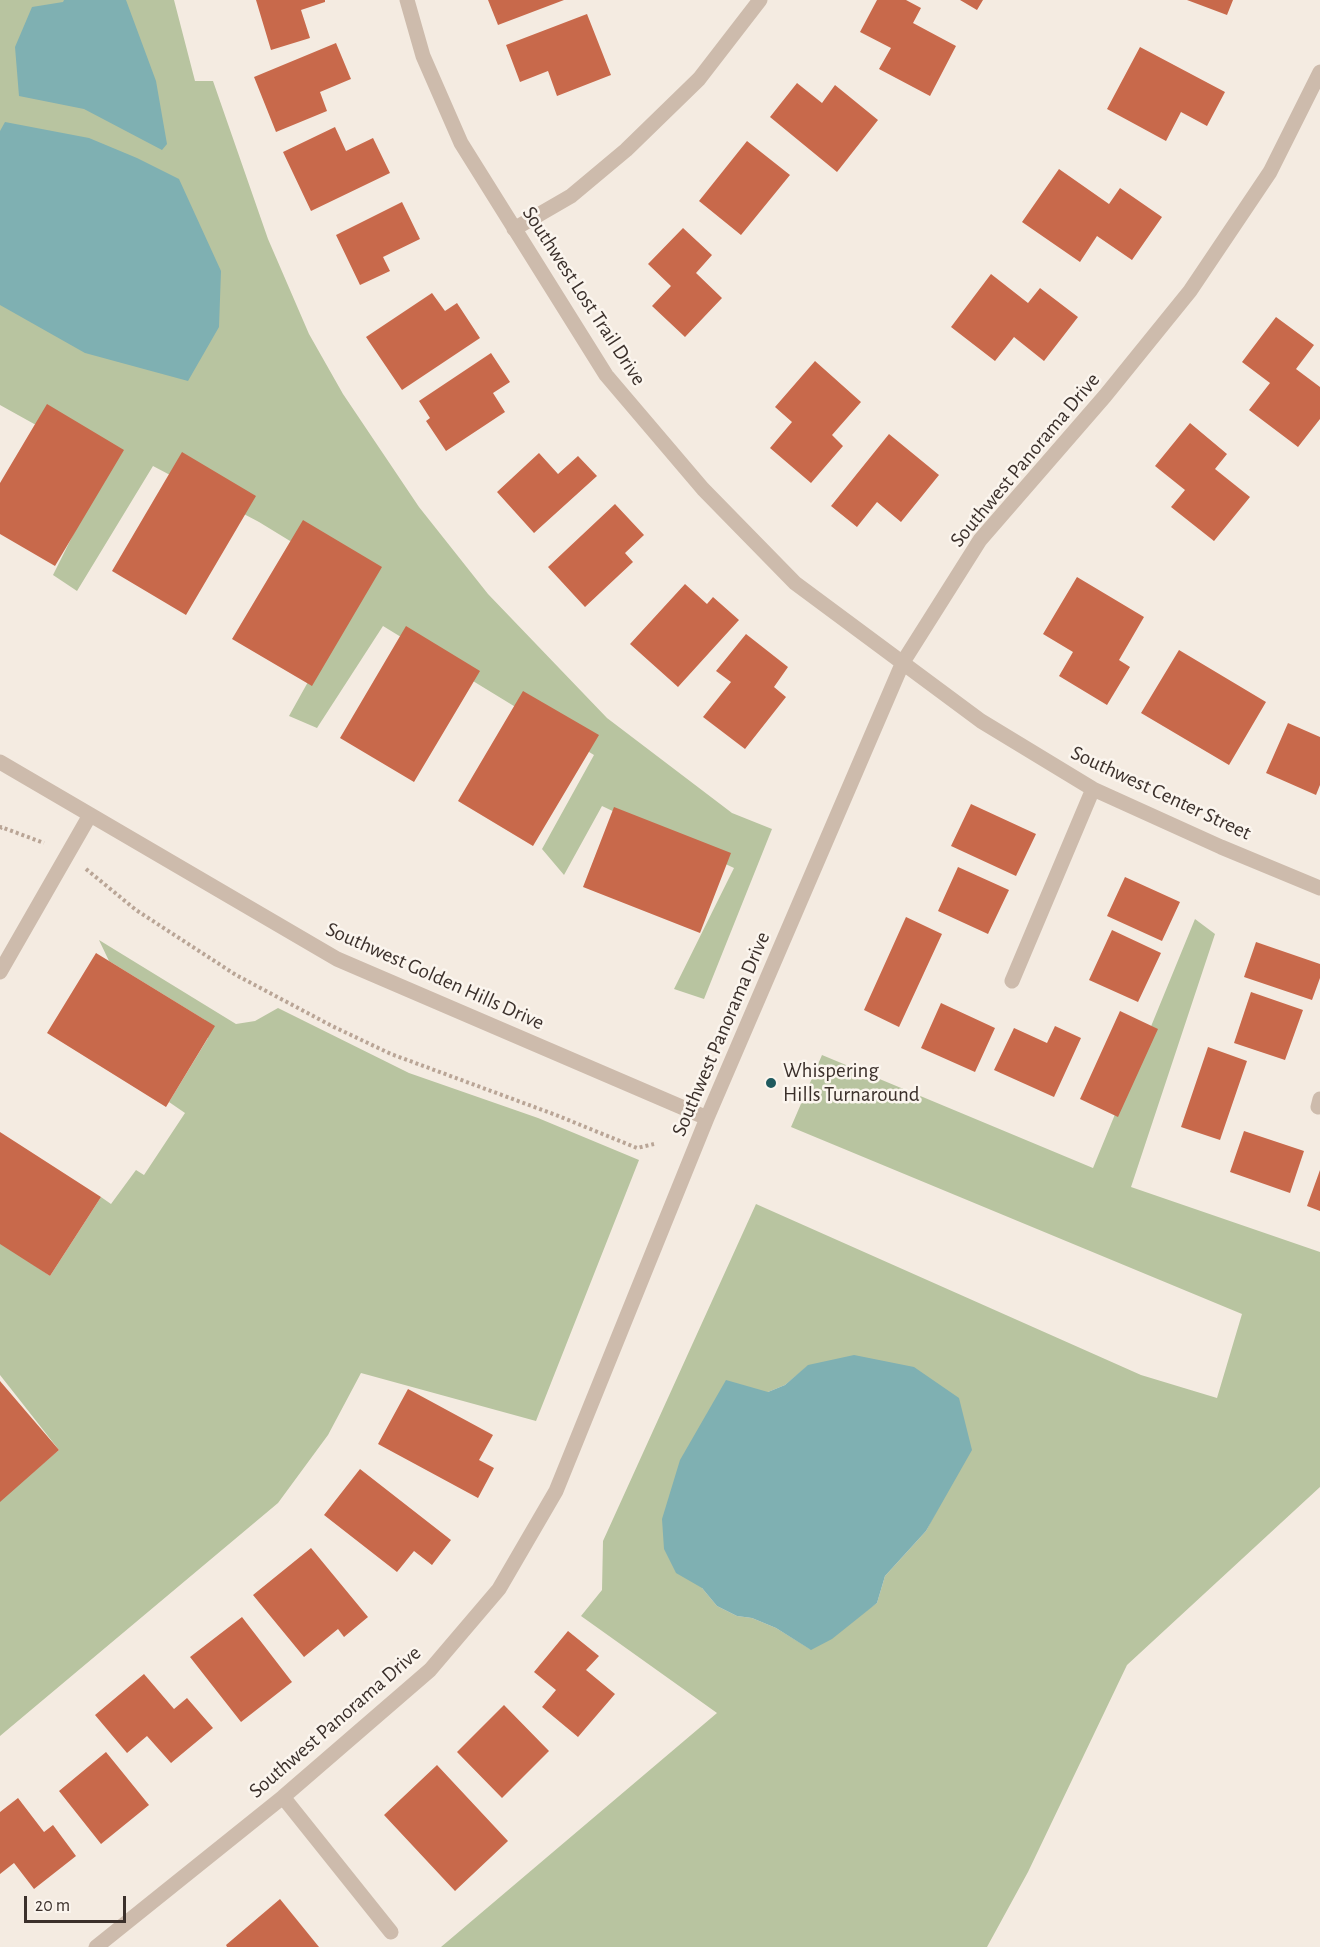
<!DOCTYPE html>
<html>
<head>
<meta charset="utf-8">
<style>
  body { margin:0 }
  #map { position:relative; width:1320px; height:1947px; overflow:hidden; background:#f4ebe1; font-family:"Alegreya Sans",sans-serif }
  canvas { display:block }
  .scale { position:absolute; left:24px; top:1896px; width:102px; height:27px; box-sizing:border-box; border:3px solid #3b302b; border-top:0; padding-left:8px; font-size:18px; line-height:21px; white-space:nowrap; color:#3b302b; -webkit-text-stroke:4px #fbf5ee; paint-order:stroke }
</style>
</head>
<body>
<div id="map">
<canvas width="1320" height="1947"></canvas>
<div class="scale">20 m</div>
</div>
<script>
const ctx = document.querySelector('canvas').getContext('2d');
ctx.lineJoin = 'round';
function fillPath(path, color) { ctx.fillStyle = color; ctx.fill(path, 'evenodd'); }
const toPath = rows => new Path2D(rows.map(r => 'M' + r).join(''));
function strokePath(path, color, width, dash) { ctx.strokeStyle = color; ctx.lineWidth = width; ctx.lineCap = dash ? 'butt' : 'round'; ctx.setLineDash(dash || []); ctx.stroke(path); }
function drawText(font, color, halo, rows, align = 'center') {
  ctx.font = font + ' "Alegreya Sans",sans-serif'; ctx.lineWidth = 5; ctx.setLineDash([]); ctx.textBaseline = 'middle'; ctx.strokeStyle = halo; ctx.fillStyle = color; for (const [text, x, y, turn = 0] of rows) {
    ctx.save(); ctx.translate(x, y); ctx.rotate((+turn || 0) * Math.PI / 180); ctx.textAlign = isNaN(turn) ? turn : align; if (halo) ctx.strokeText(text, 0, 0); ctx.fillText(text, 0, 0); ctx.restore();
  }
}
fillPath(toPath([
  [0,0,174,0,195,81,213,81,268,239,309,334,343,394,419,507,488,594,607,718,732,813,772,829,704,999,674,989,734,868,602,806,564,875,542,849,594,755,383,626,317,728,289,716,362,585,259,522,153,466,77,591,53,575,108,465,0,405],
  [1195,919,1215,934,1131,1187,1320,1252,1320,1487,1127,1665,1028,1872,987,1947,441,1947,717,1713,581,1616,602,1590,603,1541,756,1204,1141,1375,1217,1398,1242,1314,791,1127,822,1055,1093,1168],
  [809,1365,943,1498,926,1531,885,1576,877,1603,810,1649,776,1628,752,1618,737,1616,717,1606,702,1588,768,1392,785,1385],
  [99,940,236,1024,255,1021,278,1008,409,1073,538,1118,639,1160,536,1421,361,1373,328,1435,278,1503,0,1736,0,1500,59,1450,0,1375,0,1242,50,1276,101,1197,111,1204,136,1170,144,1175,185,1113,169,1102,208,1038,205,1020,109,961]
]), '#b8c4a0');
fillPath(toPath([
  [64,0,126,0,156,81,167,144,162,150,84,109,19,96,15,47,32,7,63,2],
  [5,122,89,138,137,158,179,179,221,271,219,327,188,381,85,353,0,305,0,131],
  [854,1355,914,1367,959,1398,972,1450,926,1531,885,1576,877,1603,832,1639,811,1650,776,1628,752,1618,737,1616,717,1606,702,1588,676,1573,664,1549,662,1519,680,1460,726,1380,768,1392,785,1385,808,1365]
]), '#7fb0b2');
fillPath(toPath([
  [256,0,325,0,325,2,301,10,310,38,271,50],
  [488,0,564,0,498,25],
  [877,0,906,0,921,8,913,23,956,46,930,96,879,69,891,48,860,32],
  [960,0,983,0,977,10],
  [1187,0,1233,0,1227,15],
  [587,14,611,75,557,96,548,71,520,82,506,45],
  [336,43,351,79,320,92,327,111,276,132,254,77],
  [1140,47,1225,92,1207,126,1181,112,1166,141,1107,109],
  [797,83,822,103,835,85,878,120,837,172,770,117],
  [335,127,346,151,373,138,390,173,311,211,283,152],
  [747,141,790,175,741,235,699,201],
  [1059,169,1109,204,1120,188,1162,217,1132,260,1097,236,1080,262,1022,222],
  [402,202,420,239,383,257,390,271,360,285,336,235],
  [683,228,712,255,696,273,722,298,685,337,652,306,671,286,648,264],
  [991,274,1028,303,1040,288,1078,317,1044,361,1014,337,995,361,951,327],
  [432,293,445,311,457,303,480,338,402,390,366,337],
  [1276,317,1314,345,1296,369,1320,387,1320,419,1298,447,1249,410,1270,383,1242,362],
  [491,353,510,382,493,393,505,412,446,451,426,421,430,418,419,401],
  [815,361,861,402,832,435,843,446,811,483,770,448,792,422,775,407],
  [47,404,124,450,55,566,0,534,0,483],
  [1190,423,1227,454,1215,469,1250,497,1214,541,1171,507,1185,490,1155,466],
  [889,434,939,475,901,522,877,502,857,527,831,506],
  [182,452,256,496,186,615,112,571],
  [539,453,558,474,578,456,597,476,534,533,497,492],
  [615,504,644,535,625,553,633,562,585,607,548,567],
  [303,520,382,567,312,686,232,639],
  [1077,577,1144,617,1119,660,1130,667,1107,705,1059,676,1073,652,1043,634],
  [685,584,707,604,713,597,739,620,678,687,630,644],
  [406,626,480,671,414,782,340,738],
  [746,634,788,667,774,687,786,697,745,749,703,717,731,682,716,671],
  [1179,650,1266,702,1229,765,1141,713],
  [523,691,599,735,533,846,458,801],
  [1288,723,1320,737,1320,785,1316,795,1266,773],
  [971,804,1036,834,1016,876,951,846],
  [614,807,731,853,700,933,583,887],
  [958,867,1009,890,988,934,938,911],
  [1125,877,1180,902,1162,941,1107,916],
  [906,917,942,934,899,1027,864,1010],
  [1112,930,1161,953,1138,1002,1089,980],
  [1256,942,1320,964,1320,978,1312,1000,1244,977],
  [96,953,215,1026,166,1107,47,1033],
  [1251,992,1303,1010,1285,1060,1234,1043],
  [941,1003,995,1028,975,1072,921,1048],
  [1120,1011,1158,1029,1118,1117,1080,1099],
  [1055,1026,1081,1038,1054,1097,994,1070,1014,1028,1047,1043],
  [1208,1047,1247,1061,1220,1140,1181,1127],
  [1244,1131,1304,1151,1290,1193,1230,1172],
  [0,1132,101,1197,50,1276,0,1244],
  [1320,1170,1320,1211,1307,1206],
  [0,1381,59,1450,0,1502],
  [408,1389,493,1435,479,1460,494,1468,478,1498,378,1444],
  [360,1469,451,1540,432,1565,414,1551,397,1572,324,1515],
  [311,1548,368,1617,344,1637,338,1629,304,1657,253,1595],
  [242,1617,292,1682,241,1722,190,1657],
  [568,1631,599,1656,586,1670,615,1694,578,1737,542,1707,556,1690,534,1672],
  [144,1674,174,1709,187,1698,213,1728,171,1763,147,1736,127,1753,95,1715],
  [504,1705,549,1751,502,1798,457,1752],
  [106,1752,149,1805,101,1844,59,1791],
  [437,1765,508,1841,455,1891,384,1815],
  [18,1798,44,1832,53,1825,76,1856,34,1889,14,1863,0,1874,0,1812],
  [280,1899,319,1947,227,1947,226,1945]
]), '#c8694b');
strokePath(toPath([
  [0,829,1,827,44,843],
  [86,869,136,910,236,975,332,1026,391,1054,556,1115,637,1148,654,1144]
]), '#b9a596', 4, [3, 3]);
strokePath(toPath([
  [407,0,423,56,461,143,606,375,703,489,795,583,981,721,1093,789,1221,847,1320,888],
  [514,229,571,196,626,150,699,79,760,0],
  [0,762,337,959,707,1118],
  [0,972,90,815],
  [1012,981,1093,789],
  [1318,1107,1320,1099],
  [283,1797,391,1932],
  [96,1947,283,1797,430,1670,499,1589,556,1491,707,1118,903,662,980,540,1105,396,1190,291,1270,172,1320,72]
]), '#cdbbac', 15);
for (const [x, y, r, color] of [
  [771,1083,6,"#1f5a5e"]
]) { const dot = new Path2D(); dot.arc(x, y, r, 0, 2 * Math.PI); ctx.fillStyle = color; ctx.fill(dot); strokePath(dot, '#fbf5ee', 2); }
drawText('21px', '#3b302b', '#fbf5ee', [
  ["Southwest Lost Trail Drive",584,296,57],
  ["Southwest Panorama Drive",1025,460,-50],
  ["Southwest Center Street",1161,793,25],
  ["Southwest Golden Hills Drive",435,976,24],
  ["Southwest Panorama Drive",721,1034,-67],
  ["Southwest Panorama Drive",335,1722,-41]
]);
drawText('21px', '#3b302b', '#fbf5ee', [
  ["Whispering",783,1071],
  ["Hills Turnaround",783,1095]
], 'left');
</script>
</body>
</html>
